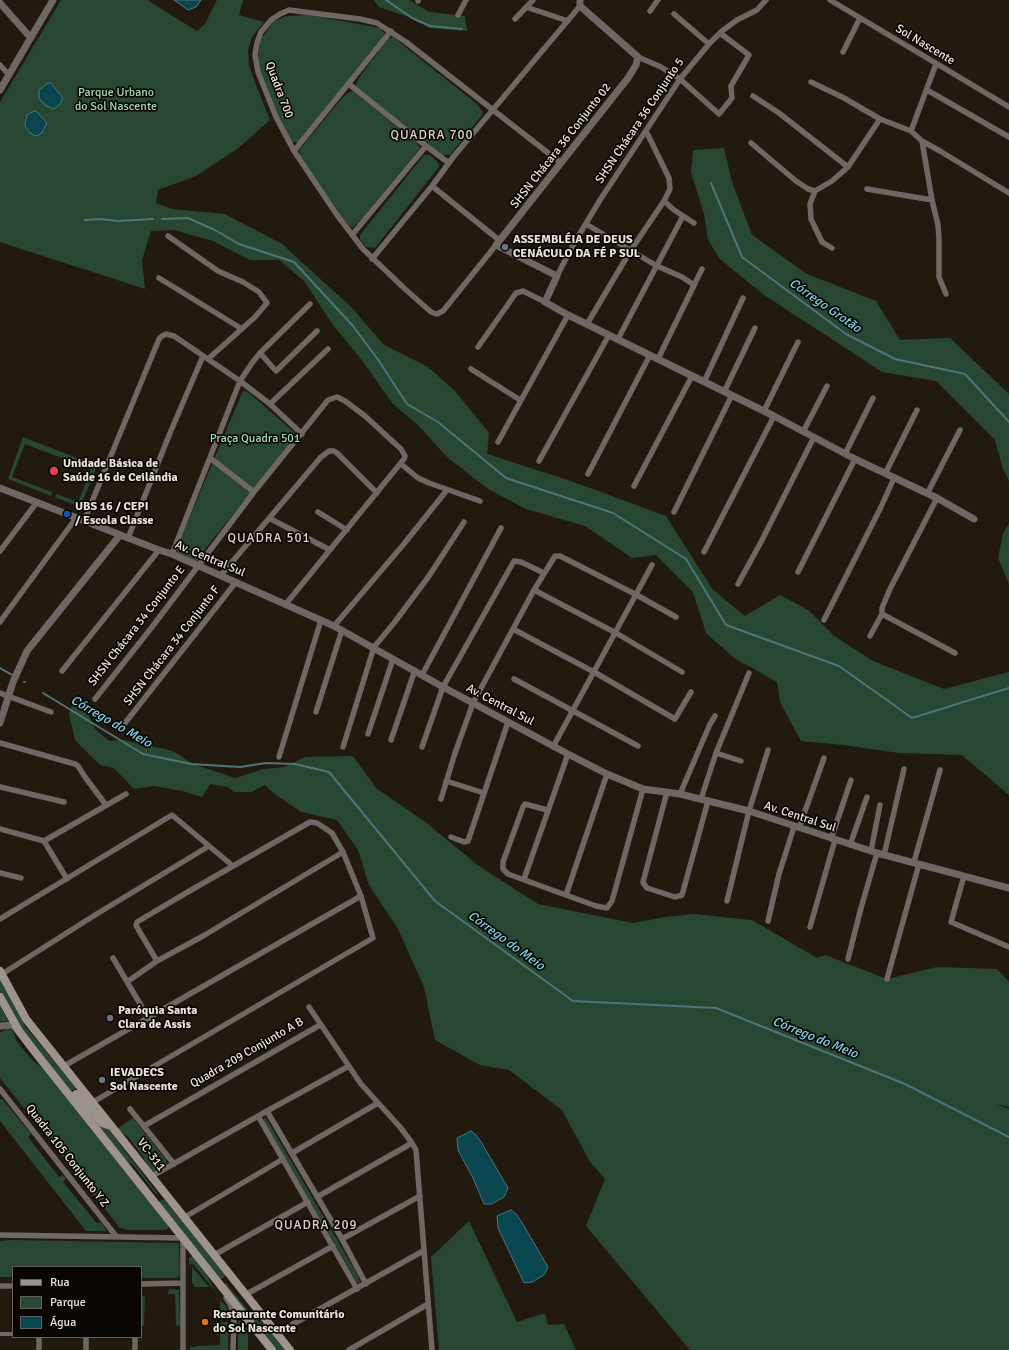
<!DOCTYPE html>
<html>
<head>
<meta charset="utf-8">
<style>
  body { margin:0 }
  #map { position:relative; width:1009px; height:1350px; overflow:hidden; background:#231a0f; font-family:Signika,sans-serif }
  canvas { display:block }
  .legend { position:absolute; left:12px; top:1266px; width:130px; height:72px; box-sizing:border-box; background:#090603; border:1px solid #635f5a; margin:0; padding:5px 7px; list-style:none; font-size:12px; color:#ebe4dd }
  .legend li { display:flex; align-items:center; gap:8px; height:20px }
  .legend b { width:20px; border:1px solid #635f5a }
</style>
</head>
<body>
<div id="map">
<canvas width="1009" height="1350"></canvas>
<ul class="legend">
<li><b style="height:5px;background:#9e928d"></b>Rua</li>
<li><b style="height:11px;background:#284732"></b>Parque</li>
<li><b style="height:11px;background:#0a4650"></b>Água</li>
</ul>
</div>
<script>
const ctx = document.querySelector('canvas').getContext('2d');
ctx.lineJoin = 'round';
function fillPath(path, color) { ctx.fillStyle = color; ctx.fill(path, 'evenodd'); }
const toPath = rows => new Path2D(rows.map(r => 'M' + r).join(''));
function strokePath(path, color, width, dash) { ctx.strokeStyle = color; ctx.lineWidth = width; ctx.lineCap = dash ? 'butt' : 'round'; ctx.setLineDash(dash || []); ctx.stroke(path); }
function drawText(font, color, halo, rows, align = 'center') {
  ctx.font = font + ' Signika,sans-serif'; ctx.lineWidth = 3.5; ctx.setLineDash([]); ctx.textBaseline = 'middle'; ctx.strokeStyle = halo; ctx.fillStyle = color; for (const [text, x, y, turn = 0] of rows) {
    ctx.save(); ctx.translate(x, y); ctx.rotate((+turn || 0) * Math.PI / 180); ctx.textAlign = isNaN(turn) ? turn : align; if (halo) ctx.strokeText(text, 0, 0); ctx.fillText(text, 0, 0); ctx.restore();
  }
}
fillPath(toPath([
  [61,0,147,0,197,31,205,24,217,0,243,0,239,15,264,22,252,37,248,51,249,65,256,85,270,120,237,149,198,175,158,190,156,203,172,209,225,214,282,244,351,307,384,345,428,367,455,391,489,433,487,454,571,481,666,516,713,590,745,616,780,595,808,610,833,635,873,661,944,689,1009,672,1009,795,962,755,899,753,844,745,801,741,780,702,777,682,734,658,706,633,693,592,656,555,632,558,585,526,526,509,488,489,447,457,417,424,393,404,361,359,333,325,304,281,279,260,250,260,213,241,174,230,151,231,142,260,145,289,0,242,0,102],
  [374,0,409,0,429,12,465,16,467,31,430,28,412,18,379,7],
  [309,15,380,28,385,34,298,143,291,141,278,118,263,84,258,59,260,41,273,22,286,16],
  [393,37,477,104,483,112,482,115,450,155,441,155,357,87,356,84,361,75,388,39],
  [353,91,417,143,420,148,360,221,352,228,345,221,301,159,299,153,300,149,343,97,349,92],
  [724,148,732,182,752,235,807,274,876,301,900,340,950,338,1009,394,1009,481,1003,469,995,440,936,381,882,372,764,295,720,259,708,240,704,214,691,172,693,150],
  [424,155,430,155,438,162,439,167,375,248,366,247,360,239,360,235],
  [244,391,248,392,294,432,296,435,295,438,205,549,197,562,177,553,177,548,220,445,242,393],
  [23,437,97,466,80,507,55,497,56,494,76,501,79,500,91,469,25,444,12,477,52,492,51,496,8,479],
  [1009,523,1009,584,998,558,1003,534],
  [80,696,95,729,109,741,124,740,173,751,193,764,235,778,264,769,284,767,305,757,353,756,376,788,424,821,479,866,538,904,633,923,666,917,693,914,752,920,817,958,825,955,887,979,937,967,997,969,1009,982,1009,1107,995,1104,1009,1109,1009,1350,690,1350,586,1226,605,1179,590,1162,562,1110,509,1070,480,1065,435,1040,424,987,398,929,369,885,358,850,337,820,301,812,273,793,265,785,251,792,234,792,228,787,210,784,202,797,182,791,154,786,134,789,114,768,100,765,75,740,69,714,73,702],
  [0,977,25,1026,76,1088,71,1091,32,1044,8,1007,0,991],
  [0,1006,8,1021,0,1022],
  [7,1029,13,1031,16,1040,31,1059,44,1069,168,1225,168,1229,164,1230,128,1230,120,1228,0,1078,0,1032],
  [75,1098,98,1122,109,1130,158,1194,156,1194,133,1165,124,1159],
  [0,1099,2,1099,8,1106,31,1134,28,1137,59,1177,63,1175,65,1177,66,1179,63,1182,95,1221,97,1223,100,1222,103,1225,106,1231,86,1231,0,1121],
  [133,1118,166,1160,167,1165,153,1173,151,1171,142,1155,128,1137,117,1129],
  [264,1118,266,1118,358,1276,360,1283,357,1282,263,1121],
  [164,1199,226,1276,221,1279,158,1202],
  [469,1221,517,1322,545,1313,548,1325,564,1324,576,1350,439,1350,431,1257],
  [12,1240,179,1243,180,1276,176,1278,141,1278,141,1267,13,1267,13,1277,0,1277,0,1241],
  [192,1256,193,1256,205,1271,214,1289,222,1300,194,1265,191,1264,189,1265,189,1258],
  [192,1267,209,1287,194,1287,193,1283,192,1283],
  [225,1283,226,1283,254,1318,266,1326,284,1350,276,1350,224,1285],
  [169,1289,178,1290,179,1291,180,1326,176,1325,175,1294,168,1294],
  [142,1296,145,1297,144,1326,142,1326],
  [220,1300,226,1306,228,1315,220,1314],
  [240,1320,248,1329,248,1350,238,1350,238,1322],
  [220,1322,228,1322,228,1350,190,1350,190,1347,196,1347,197,1346,220,1345]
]), '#284732');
const water = toPath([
  [174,0,201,0,196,7,188,10,174,0],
  [48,83,51,83,63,98,60,104,54,109,45,105,39,98,39,90,48,83],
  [34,111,37,112,47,123,41,134,36,136,31,134,25,126,25,123,27,115,34,111],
  [471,1131,476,1135,481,1142,508,1188,504,1197,492,1204,484,1204,473,1178,458,1150,457,1138,471,1131],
  [511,1210,516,1214,521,1221,548,1267,544,1275,532,1282,524,1283,498,1228,497,1216,511,1210]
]);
fillPath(water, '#0a4650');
strokePath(water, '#4e757a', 1);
strokePath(toPath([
  [386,0,412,18,430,26,462,29],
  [711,183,742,257,846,334,895,359,965,374,1009,422],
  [162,219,188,218,215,230,239,244,294,262,353,326,379,361,407,404,438,422,506,478,613,513,686,559,726,625,839,666,912,718,1009,688],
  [85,220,100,219,118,221,153,219],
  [0,668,14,676],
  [24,682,25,682],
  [43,693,143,754,191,764,240,767,266,763,295,764,329,772,435,901,573,1001,716,1008,905,1084,1009,1137]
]), '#4e757a', 2);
strokePath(toPath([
  [0,1334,13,1334]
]), '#6e6763', 4);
strokePath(toPath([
  [830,0,1009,107],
  [418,1,418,0],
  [526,7,568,21],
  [650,11,658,0],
  [674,14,709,44],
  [458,15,466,0],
  [515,19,533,0],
  [843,52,860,18],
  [638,57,661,67,680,79,719,114,732,98,731,86,749,55,720,33],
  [0,65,9,75],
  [811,82,844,98,880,119,911,131,922,141,940,151,1009,193],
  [349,84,426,146,449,163],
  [927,90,1009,137],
  [753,96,779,113,848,167],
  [911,131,936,64],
  [922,141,932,200,938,225,939,239,939,277,946,294],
  [751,143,796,181,808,189,815,191],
  [294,151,391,31],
  [432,186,499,240],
  [867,189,932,200],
  [664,201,674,210,694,223],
  [586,224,657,266,682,277,694,285],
  [352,235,426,146],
  [168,236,218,271,243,282,259,292,267,303,255,317,208,359],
  [496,245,443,311,437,314,431,312,405,289,363,249,337,215,294,151,276,117,258,72,255,55,257,43,261,32,271,20,280,14,289,10,360,19,377,23,406,42,561,163],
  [832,248,822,242,811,219,810,204,815,191,832,181,848,167,880,119],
  [372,259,432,186,454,156,580,6],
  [557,276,573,245,600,200,680,79,709,44,722,31,737,20,757,10,766,0],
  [159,278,242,329],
  [587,324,631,250,664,201,670,189,669,178,646,131],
  [618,339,683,216],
  [478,347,516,293,523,291,545,302],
  [260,353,276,371,317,331],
  [658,359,702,269],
  [471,369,520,400],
  [704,382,743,298],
  [724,392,755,328],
  [270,404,328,349],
  [764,411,798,342],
  [803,432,827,386],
  [498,442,568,315],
  [845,454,873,398],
  [210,458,254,492],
  [539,461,609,335],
  [401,464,418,478,429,483,480,501],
  [588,474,650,355],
  [885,474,917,410],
  [634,486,692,376],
  [927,494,960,430],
  [318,512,347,530],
  [674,512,732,395],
  [269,518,330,550],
  [84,521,159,339,162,336,166,334,174,336,240,381,270,404,302,434],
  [128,538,170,433,203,356],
  [0,551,37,502],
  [704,552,774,416],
  [172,554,240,381,252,363,260,353,310,304],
  [798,572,855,459],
  [221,575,321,457,329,451,334,451,337,453,377,493],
  [738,584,761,542,814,437],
  [534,590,616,633,682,672],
  [882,614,955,653],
  [824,620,881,507,894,478],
  [0,622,76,518],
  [334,626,403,545,447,490],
  [513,629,594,672,675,719,691,692],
  [870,636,882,614,882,608,890,589,937,498],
  [62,671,159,550],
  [422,675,501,528],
  [514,679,638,746],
  [0,693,51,712],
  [95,699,152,627,254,492,328,400,337,397,345,401,365,416,401,449,405,456,404,459,285,605],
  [316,712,342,630],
  [125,723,236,582],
  [368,734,393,659],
  [391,740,415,670],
  [0,743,75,764,78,766,85,777,106,805],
  [554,745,652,565],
  [343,747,374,647,394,623,429,576,464,522],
  [422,747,443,687,514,561,521,562,544,573],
  [716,753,741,761],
  [279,757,321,620],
  [446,781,484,793],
  [0,787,64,802],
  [667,792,643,882,644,884,647,888,675,897,682,895,708,801],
  [680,794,710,724,715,716],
  [441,799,455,753,473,703,534,590,555,556,560,556,635,594,676,617],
  [701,799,716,753,749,673],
  [547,810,525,804,523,807,503,862,503,869,508,874,596,906,607,908,612,901,643,789],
  [799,828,824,758],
  [0,829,44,841,67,879],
  [451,837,464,842,468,841,508,722],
  [831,839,851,780],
  [44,841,126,794],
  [850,845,867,797],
  [871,851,880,805],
  [884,855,904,769],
  [914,862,940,770],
  [0,873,21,878],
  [964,876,951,922,1009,947],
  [524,879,568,754],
  [566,895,607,774],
  [727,901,749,811,768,750],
  [0,919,172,815,233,866],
  [768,921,779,874,794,827],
  [810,927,835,840],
  [113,958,149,1019],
  [848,959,861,908,877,853],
  [2,974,95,915,209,846],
  [887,979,919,864],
  [127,982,157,961,203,936,343,852],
  [309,1007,361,1084,400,1127,412,1143,416,1150,432,1350],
  [64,1066,361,896],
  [0,1089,116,1236],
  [93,1102,373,938,361,896,343,852,332,833,317,823,310,822,186,893,137,922,136,925,138,929,157,961],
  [130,1109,174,1164],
  [267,1111,342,1239,366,1284],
  [258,1116,357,1289],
  [144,1126,320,1025],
  [292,1153,378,1103],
  [152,1176,267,1111,349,1066],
  [317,1197,412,1143],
  [185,1217,283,1159],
  [0,1235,182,1238],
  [342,1239,420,1196],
  [214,1255,308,1202],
  [141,1284,183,1283],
  [0,1286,13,1286],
  [245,1295,333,1246],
  [226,1298,230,1304,234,1316,233,1350],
  [277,1333,423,1251],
  [39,1350,39,1337],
  [86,1350,86,1337],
  [135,1350,135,1337],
  [183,1350,183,1239],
  [349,1350,428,1304]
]), '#6e6763', 5.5);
strokePath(toPath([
  [580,0,580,6,638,57,636,65,628,78,496,245,557,276,545,302,568,315,774,416,855,459,937,498,974,519],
  [0,3,30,37],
  [0,90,53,0],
  [0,488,159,550,172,554,334,626,443,687,568,754,607,774,643,789,680,794,749,811,877,853,1009,888],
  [0,723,13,682,27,651,120,535],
  [0,1026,12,1025,18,1030]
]), '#6e6763', 7);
strokePath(toPath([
  [0,971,26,1019,290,1350],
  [0,997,19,1031,35,1052,272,1350],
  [74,1101,74,1096,76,1094,80,1096,102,1123,111,1126]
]), '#9e928d', 8);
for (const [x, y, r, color] of [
  [505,247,4,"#6b7280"],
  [54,471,5,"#e0444e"],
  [67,514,4,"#1a4fb4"],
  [110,1018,4,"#6b7280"],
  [102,1080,4,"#6b7280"],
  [205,1322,4,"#e8710a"]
]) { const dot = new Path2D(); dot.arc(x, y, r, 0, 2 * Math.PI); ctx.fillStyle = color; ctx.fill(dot); strokePath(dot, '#090603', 1.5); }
drawText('12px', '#ebe4dd', '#090603', [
  ["Sol Nascente",925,45,31],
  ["Quadra 700",279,90,69],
  ["SHSN Chácara 36 Conjunto 5",640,121,-56],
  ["SHSN Chácara 36 Conjunto 02",561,146,-52],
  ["Av. Central Sul",210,559,23],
  ["SHSN Chácara 34 Conjunto E",137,626,-52],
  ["SHSN Chácara 34 Conjunto F",172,646,-52],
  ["Av. Central Sul",500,705,28],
  ["Av. Central Sul",800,817,18],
  ["Quadra 209 Conjunto A B",247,1053,-30],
  ["VC-311",151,1155,52],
  ["Quadra 105 Conjunto Y Z",67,1156,52]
]);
drawText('12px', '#a0deb2', '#090603', [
  ["Parque Urbano",116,93],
  ["do Sol Nascente",116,107],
  ["Praça Quadra 501",255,439]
]);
drawText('bold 12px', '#ebe4dd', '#090603', [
  ["ASSEMBLÉIA DE DEUS",513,240],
  ["CENÁCULO DA FÉ P SUL",513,254],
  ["Unidade Básica de",63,464],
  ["Saúde 16 de Ceilândia",63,478],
  ["UBS 16 / CEPI",75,507],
  ["/ Escola Classe",75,521],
  ["Paróquia Santa",118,1011],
  ["Clara de Assis",118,1025],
  ["IEVADECS",110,1073],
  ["Sol Nascente",110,1087],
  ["Restaurante Comunitário",213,1315],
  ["do Sol Nascente",213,1329]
], 'left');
ctx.letterSpacing = '1px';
drawText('13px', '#dcd0c2', '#090603', [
  ["QUADRA 700",432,136],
  ["QUADRA 501",269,539],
  ["QUADRA 209",316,1226]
]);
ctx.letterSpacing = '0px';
drawText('italic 13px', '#7cd4e7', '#090603', [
  ["Córrego Grotão",825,306,35],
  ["Córrego do Meio",111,722,30],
  ["Córrego do Meio",506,941,36],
  ["Córrego do Meio",815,1038,22]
]);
</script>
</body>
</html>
